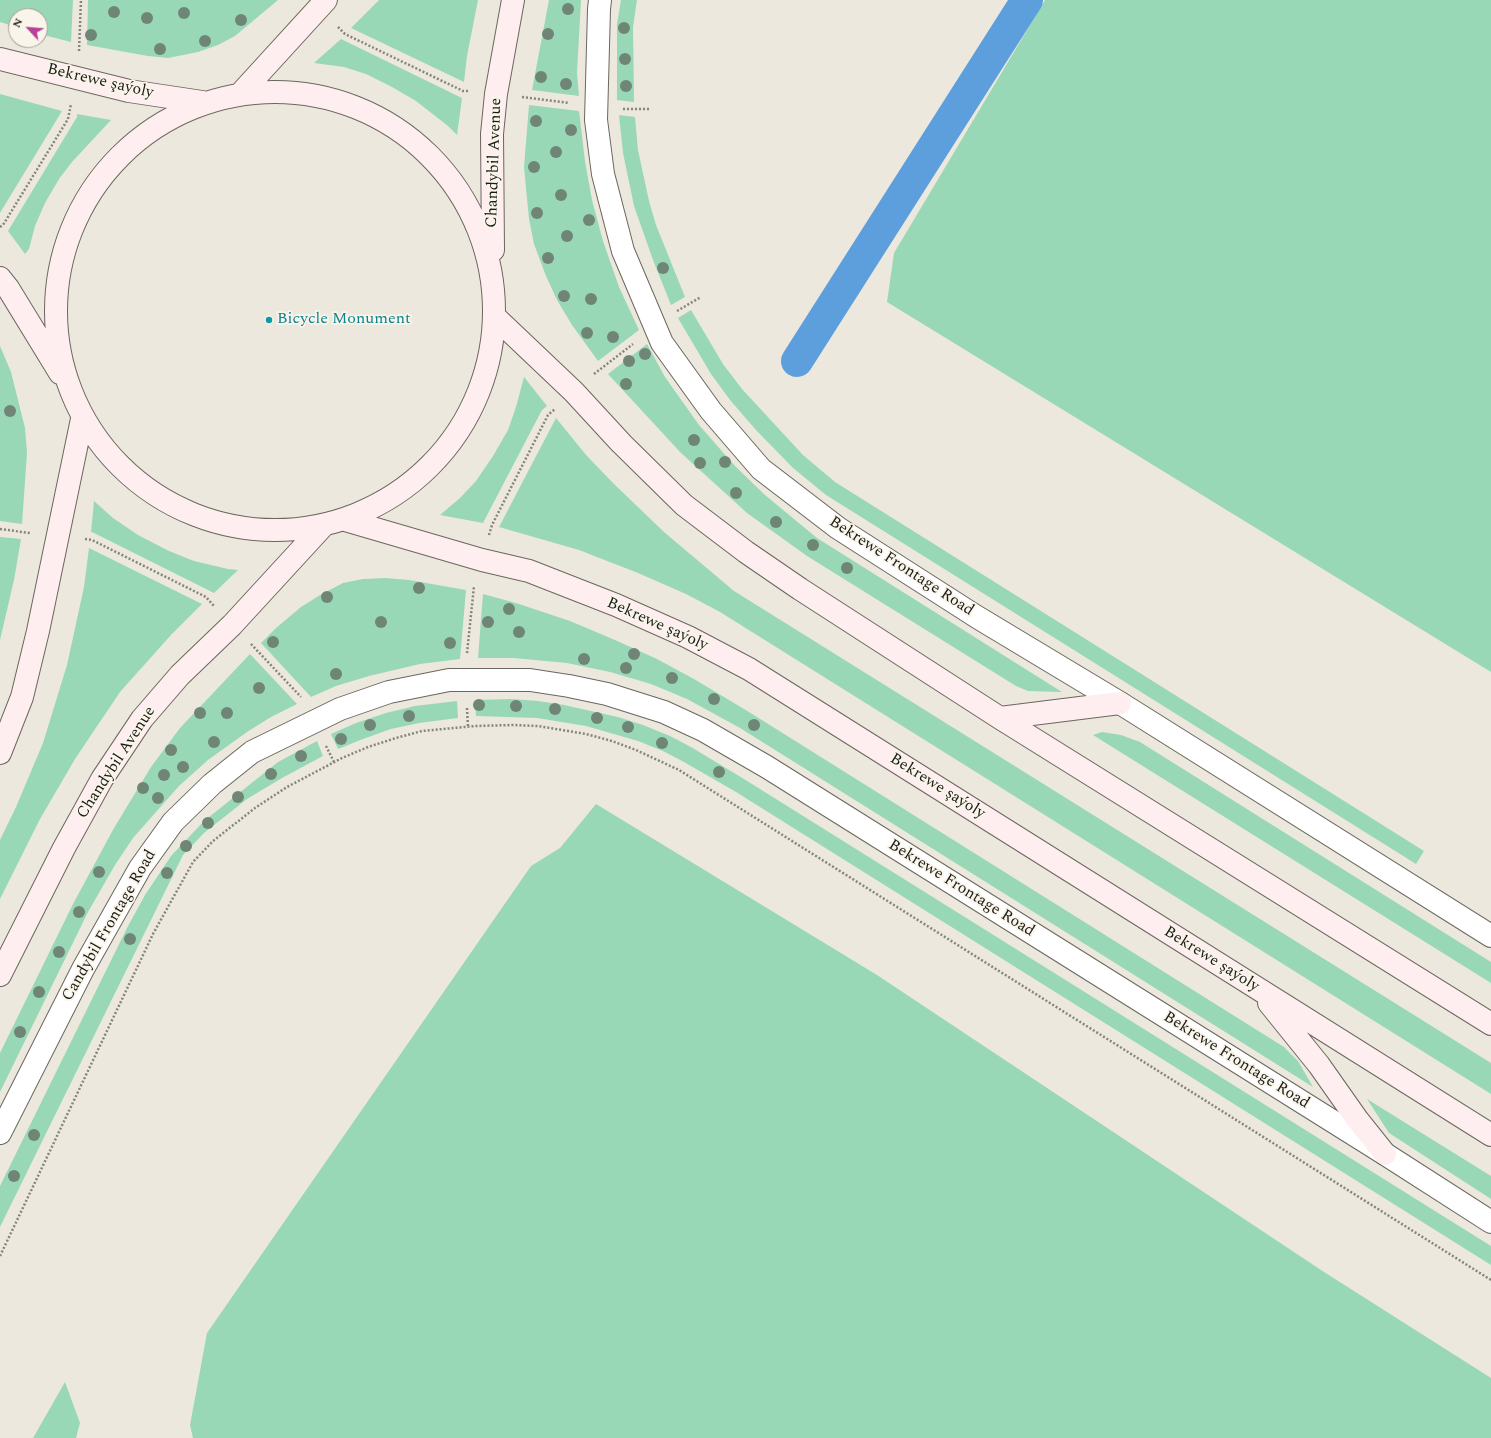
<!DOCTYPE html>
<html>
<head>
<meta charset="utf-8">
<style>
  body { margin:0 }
  #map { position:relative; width:1491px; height:1438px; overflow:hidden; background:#ece8dd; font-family:Spectral,serif }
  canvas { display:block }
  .north { position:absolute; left:8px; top:8px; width:40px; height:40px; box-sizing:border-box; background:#f9f5ea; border:1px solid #a19e96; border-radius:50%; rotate:296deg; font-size:11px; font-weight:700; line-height:16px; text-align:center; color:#1c1b17 }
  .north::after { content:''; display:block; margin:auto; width:14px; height:18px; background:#b64199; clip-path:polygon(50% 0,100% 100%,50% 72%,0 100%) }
</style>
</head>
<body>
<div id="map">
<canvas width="1491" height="1438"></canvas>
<div class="north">N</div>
</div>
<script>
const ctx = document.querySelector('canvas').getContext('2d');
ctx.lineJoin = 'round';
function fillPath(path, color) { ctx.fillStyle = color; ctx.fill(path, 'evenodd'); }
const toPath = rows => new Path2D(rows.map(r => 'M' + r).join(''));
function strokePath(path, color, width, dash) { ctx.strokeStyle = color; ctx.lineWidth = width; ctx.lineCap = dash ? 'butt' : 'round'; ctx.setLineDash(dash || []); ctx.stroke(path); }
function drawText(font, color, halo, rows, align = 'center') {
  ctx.font = font + ' Spectral,serif'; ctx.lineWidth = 3.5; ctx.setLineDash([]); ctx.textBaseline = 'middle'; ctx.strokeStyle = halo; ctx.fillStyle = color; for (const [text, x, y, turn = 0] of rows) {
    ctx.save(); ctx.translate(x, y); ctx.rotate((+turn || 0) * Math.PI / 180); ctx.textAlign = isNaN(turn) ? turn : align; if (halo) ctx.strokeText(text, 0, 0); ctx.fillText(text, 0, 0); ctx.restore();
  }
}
fillPath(toPath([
  [0,0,73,0,71,42,40,34,40,16,16,16,16,27,0,22],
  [88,0,278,0,235,36,218,45,198,52,168,58,148,56,87,45],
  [379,0,478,0,467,56,464,82,351,28],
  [549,0,581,0,577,73,579,96,532,90],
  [621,0,637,0,633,27,634,102,617,100,617,24],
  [1045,0,1491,0,1491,672,887,302,894,253],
  [341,39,462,98,457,135,448,126,416,101,392,87,366,74,344,67,314,63],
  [0,94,62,111,0,213],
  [529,105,579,111,585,161,592,200,603,241,619,287,639,330,598,361,572,325,557,300,546,276,534,244,529,219,524,167],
  [77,114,111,120,72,162,59,179,45,203,35,226,29,249,25,254,8,231,77,117],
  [619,115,635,117,638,150,649,201,656,225,685,297,671,305,653,260,634,206,623,153],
  [691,310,723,364,742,389,803,455,835,482,1424,851,1416,864,826,495,793,468,756,430,730,400,711,374,678,318],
  [647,344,665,377,699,425,735,466,765,495,817,538,1062,692,1028,691,1016,686,807,556,747,513,680,452,608,374],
  [0,346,11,372,25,428,27,453,22,524,0,521],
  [524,377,547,406,542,410,483,523,440,515,460,498,476,481,493,456,508,430,516,407],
  [556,418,587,456,614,484,664,532,734,591,1491,1063,1491,1094,720,612,686,594,638,573,579,550,499,527],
  [94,501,113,518,138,535,169,551,194,561,228,569,238,570,214,593,94,533,91,532],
  [0,537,21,539,14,580,0,640],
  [89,548,202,604,171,635,120,692,75,759,40,819,0,899,0,840,16,807,43,743,67,665,84,587],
  [385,578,409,580,466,590,460,659,420,664,369,676,336,686,311,697,261,643,276,628,301,607,320,595,343,583,363,579],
  [483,594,516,603,570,621,615,640,657,659,694,679,749,712,1284,1047,1298,1061,1313,1087,740,728,687,699,651,684,610,672,567,663,513,658,478,658],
  [250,654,297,704,271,717,247,732,208,760,179,786,133,838,115,865,88,912,0,1092,0,1053,73,904,114,828,151,767,180,728],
  [511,699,538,701,564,705,618,717,643,725,670,736,691,747,744,779,1491,1246,1491,1265,736,792,684,762,663,751,638,741,586,726,537,718,476,716,475,700],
  [457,701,458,718,419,723,391,729,363,739,338,749,331,734,356,723,386,713,415,706],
  [1102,732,1121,735,1140,742,1491,962,1491,983,1093,735],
  [317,741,323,756,282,778,247,799,204,833,183,855,0,1227,0,1186,127,928,145,895,171,856,204,821,278,762],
  [596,804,877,975,1324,1272,1491,1378,1491,1438,193,1438,190,1425,207,1333,531,866,560,848],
  [1367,1099,1491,1176,1491,1199,1389,1133],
  [65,1382,80,1423,76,1438,33,1438]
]), '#99d8b7');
strokePath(toPath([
  [797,361,1027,0]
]), '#5c9fdc', 32);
const minor = toPath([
  [600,0,599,9,596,120,603,174,623,251,662,343,711,411,761,469,838,528,977,617,1120,703,1491,936],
  [0,1133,83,969,140,868,173,822,212,784,252,752,340,709,389,692,449,680,530,680,569,686,607,694,664,712,703,730,767,767,1385,1154,1491,1222]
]);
const secondary = toPath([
  [0,59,129,91,202,102],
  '56 311a219 219 0 1 1 438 0a219 219 0 1 1-438 0Z',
  [242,92,326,0],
  [493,250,492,134,496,94,513,0],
  [0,278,8,288,60,373],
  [495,317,574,392,621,443,684,505,746,552,800,589,1000,718,1491,1024],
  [345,520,482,560,529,571,616,605,688,637,749,669,1491,1135],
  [1000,718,1120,703],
  [0,753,22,697,38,631,82,419],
  [0,975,64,848,102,779,142,719,180,675,232,625,323,526],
  [1269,1003,1319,1065,1357,1119,1385,1154]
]);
strokePath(minor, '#6b675e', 24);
strokePath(secondary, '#6b675e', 24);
strokePath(toPath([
  [338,27,345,34,463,91,469,91],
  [79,51,81,0],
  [522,97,569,103],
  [623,109,649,109],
  [0,227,3,225,68,119,71,104],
  [677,311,701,297],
  [594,374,633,344],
  [0,529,30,533],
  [489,535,492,525,548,415,555,409],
  [85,539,92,540,206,597,214,606],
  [251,644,301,697],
  [467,653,474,586],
  [467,708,468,727],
  [326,746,334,762],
  [0,1256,153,934,193,862,213,841,255,808,287,787,342,758,368,747,396,738,422,731,475,726,513,725,538,726,586,734,612,741,636,750,679,770,1491,1280]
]), '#87847d', 2.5, [2, 2]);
strokePath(minor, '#fff', 22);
strokePath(secondary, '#feeeef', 22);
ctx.fillStyle = '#6f8677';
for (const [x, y] of [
  [568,9],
  [114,12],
  [184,13],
  [147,18],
  [241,20],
  [624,28],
  [548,34],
  [91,35],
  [205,41],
  [160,49],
  [625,59],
  [541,77],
  [566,84],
  [626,86],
  [536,121],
  [571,130],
  [556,152],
  [534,167],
  [561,195],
  [537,213],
  [589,220],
  [567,236],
  [548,258],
  [663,268],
  [564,296],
  [591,299],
  [587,333],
  [613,337],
  [645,354],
  [629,361],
  [626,384],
  [10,411],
  [694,440],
  [725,462],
  [700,463],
  [736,493],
  [776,522],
  [813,545],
  [847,568],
  [419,588],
  [327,597],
  [509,609],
  [381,622],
  [488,622],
  [519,632],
  [273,642],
  [450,643],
  [634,654],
  [584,659],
  [626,668],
  [336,674],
  [672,678],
  [259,688],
  [714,699],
  [479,705],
  [516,706],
  [555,709],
  [200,713],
  [227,713],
  [409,716],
  [597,718],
  [370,725],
  [754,725],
  [628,727],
  [341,739],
  [214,742],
  [662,743],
  [171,750],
  [301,756],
  [183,767],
  [719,772],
  [271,774],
  [164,775],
  [143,788],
  [238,797],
  [158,798],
  [208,823],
  [186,846],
  [99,872],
  [167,873],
  [79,912],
  [130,939],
  [59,952],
  [39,992],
  [20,1032],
  [34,1135],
  [14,1176]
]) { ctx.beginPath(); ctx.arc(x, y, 6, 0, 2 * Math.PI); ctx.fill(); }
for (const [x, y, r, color] of [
  [269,320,4,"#0f9aa8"]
]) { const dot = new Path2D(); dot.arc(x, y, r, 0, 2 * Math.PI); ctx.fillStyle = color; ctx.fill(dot); strokePath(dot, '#f9f5ea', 1.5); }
drawText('16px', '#1c1b17', '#f9f5ea', [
  ["Bekrewe şaýoly",100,82,13],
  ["Chandybil Avenue",495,163,-88],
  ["Bekrewe Frontage Road",901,567,33],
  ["Bekrewe şaýoly",657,625,24],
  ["Chandybil Avenue",117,763,-57],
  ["Bekrewe şaýoly",937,787,32],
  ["Bekrewe Frontage Road",961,889,32],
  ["Candybil Frontage Road",110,926,-60],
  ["Bekrewe şaýoly",1211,960,32],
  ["Bekrewe Frontage Road",1236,1061,32]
]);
drawText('16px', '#0d838f', '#f9f5ea', [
  ["Bicycle Monument",277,320]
], 'left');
</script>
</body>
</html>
